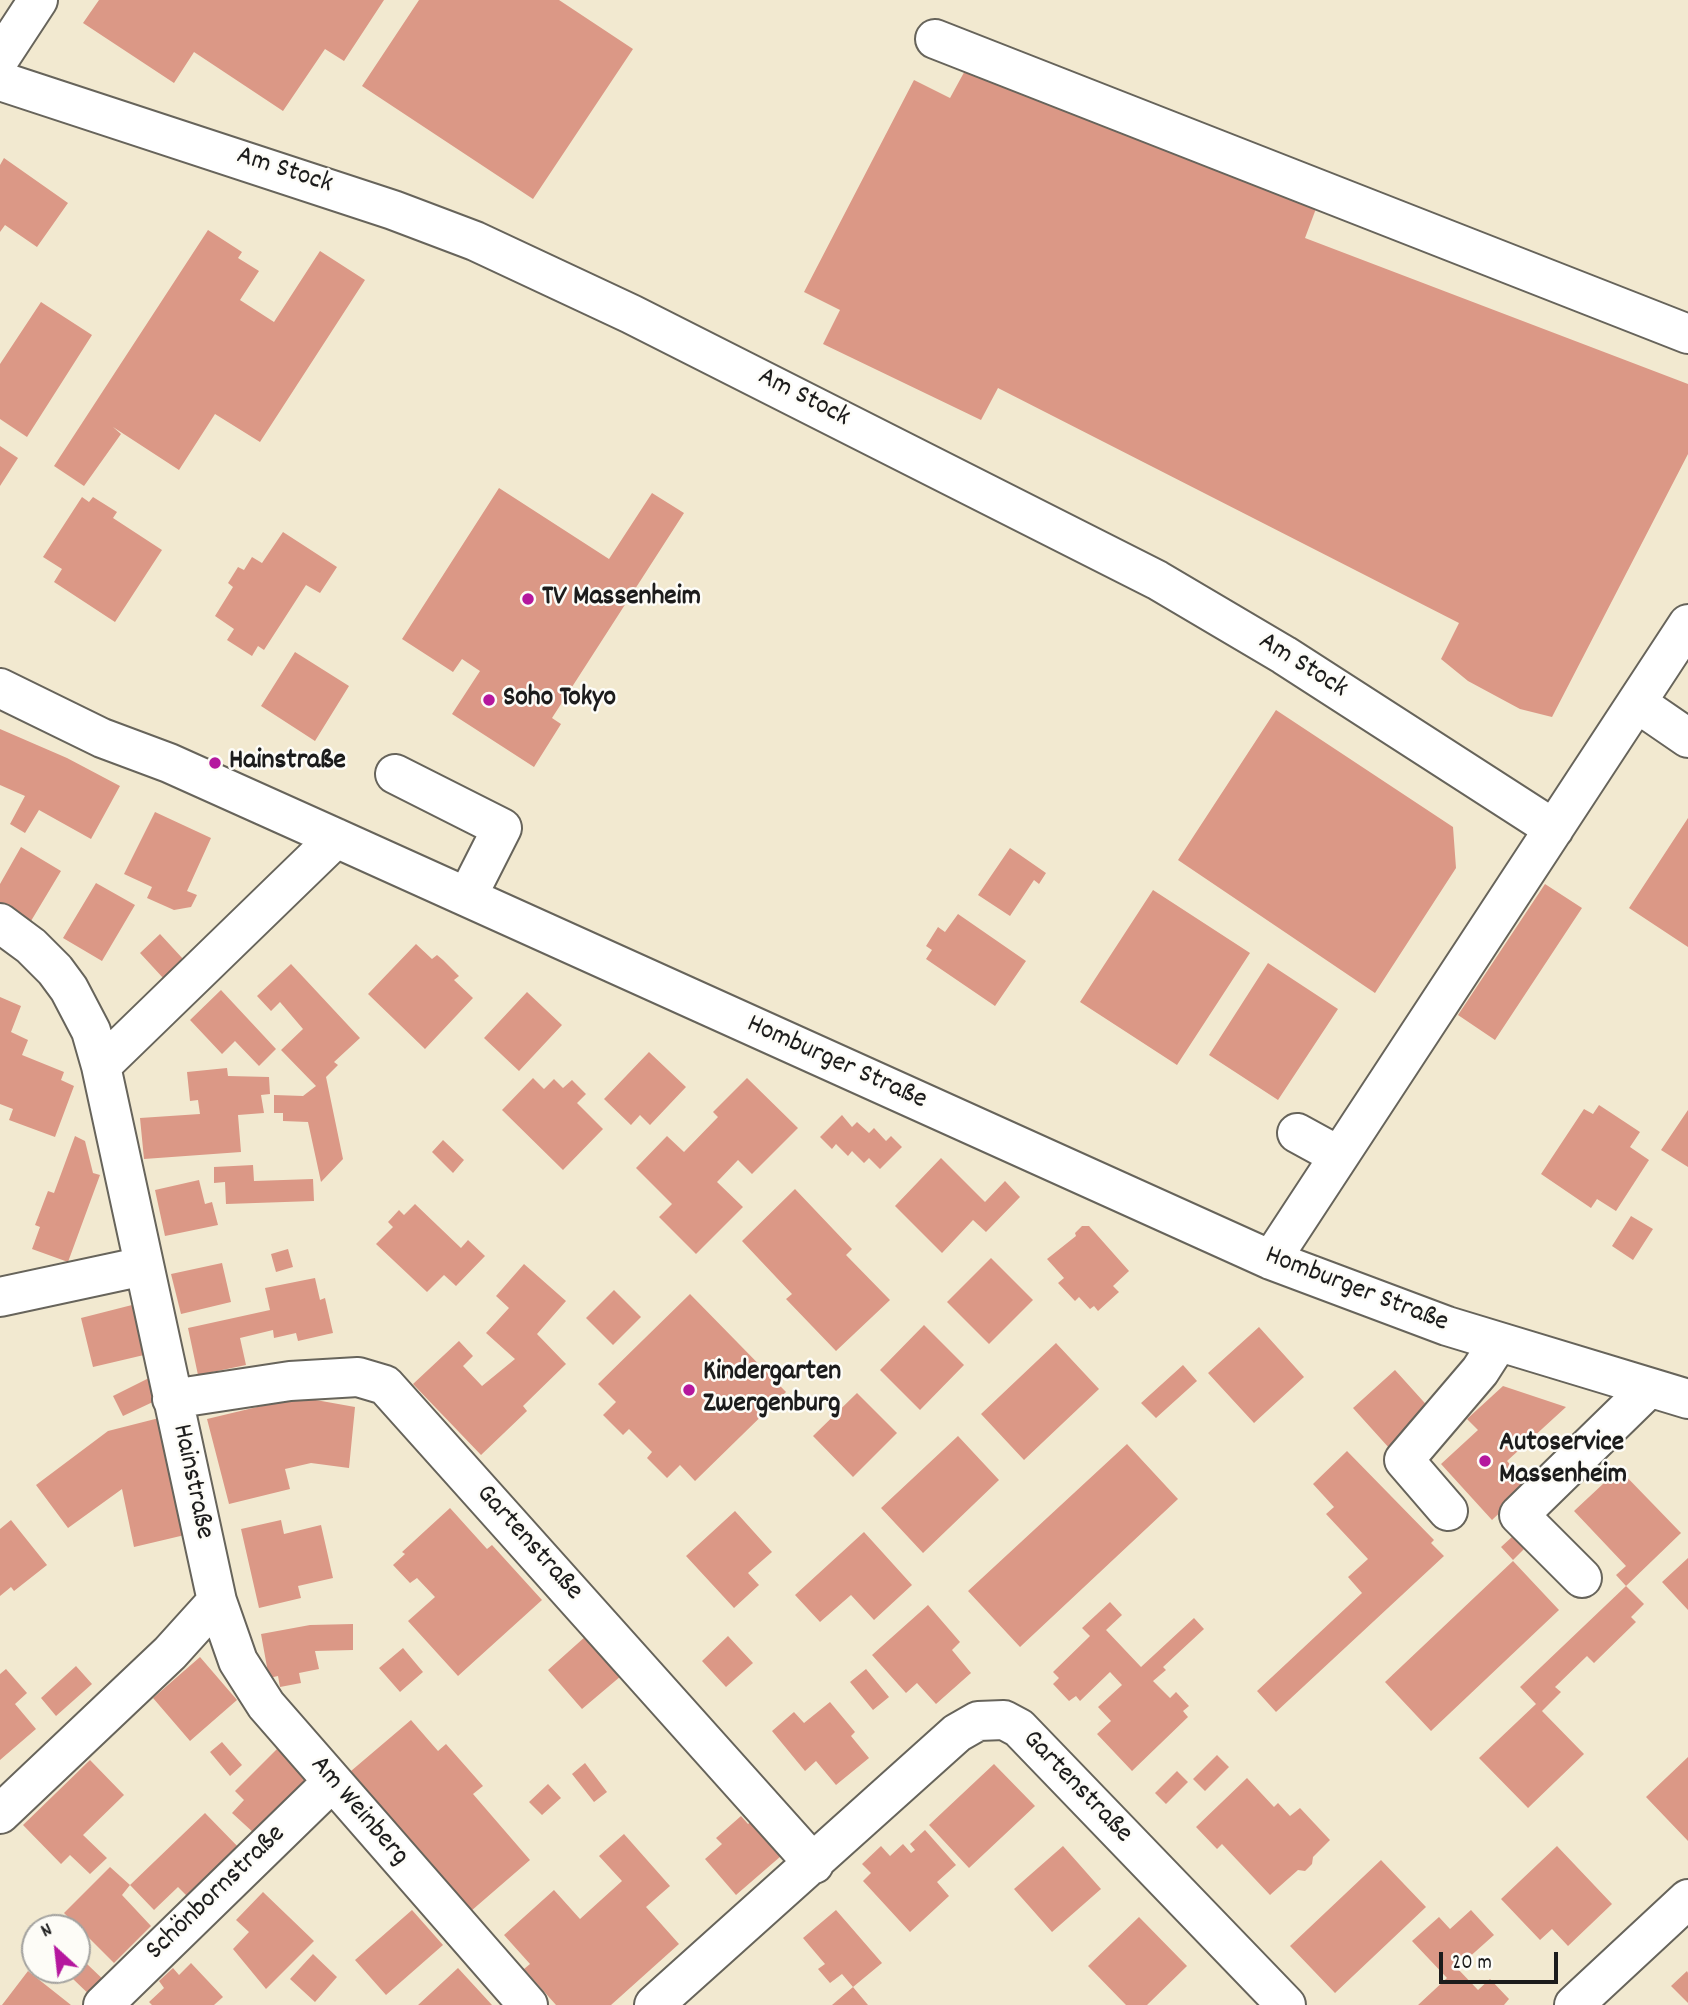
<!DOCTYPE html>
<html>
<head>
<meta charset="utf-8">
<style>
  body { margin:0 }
  #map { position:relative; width:1688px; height:2005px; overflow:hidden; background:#f2e9d0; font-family:Dekko,sans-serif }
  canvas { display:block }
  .north { position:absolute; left:21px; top:1914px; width:70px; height:70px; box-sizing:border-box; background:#fdfcf7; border:2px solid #a3a29f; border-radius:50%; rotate:333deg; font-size:19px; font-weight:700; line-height:28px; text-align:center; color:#1c1c1c }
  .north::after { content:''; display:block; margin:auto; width:24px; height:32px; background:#b5179e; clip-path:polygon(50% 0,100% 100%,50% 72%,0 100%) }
  .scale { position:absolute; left:1439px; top:1952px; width:119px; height:32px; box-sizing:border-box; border:4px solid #1c1c1c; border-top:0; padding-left:9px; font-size:21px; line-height:24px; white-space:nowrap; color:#1c1c1c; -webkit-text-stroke:5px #fdfcf7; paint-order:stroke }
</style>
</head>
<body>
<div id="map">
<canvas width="1688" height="2005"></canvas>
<div class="north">N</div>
<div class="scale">20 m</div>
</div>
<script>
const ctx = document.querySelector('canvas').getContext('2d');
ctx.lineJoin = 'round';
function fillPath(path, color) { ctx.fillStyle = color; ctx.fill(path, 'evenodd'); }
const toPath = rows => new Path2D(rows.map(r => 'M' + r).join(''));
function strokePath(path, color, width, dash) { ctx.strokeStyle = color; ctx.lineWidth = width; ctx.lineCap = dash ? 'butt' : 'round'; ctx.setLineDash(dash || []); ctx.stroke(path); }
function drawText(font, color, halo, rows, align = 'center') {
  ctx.font = font + ' Dekko,sans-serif'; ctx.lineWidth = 5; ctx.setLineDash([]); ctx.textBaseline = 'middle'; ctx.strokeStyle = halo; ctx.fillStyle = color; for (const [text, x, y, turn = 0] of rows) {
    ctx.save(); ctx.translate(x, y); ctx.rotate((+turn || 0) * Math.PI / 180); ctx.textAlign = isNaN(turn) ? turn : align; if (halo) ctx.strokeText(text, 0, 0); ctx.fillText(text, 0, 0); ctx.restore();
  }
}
fillPath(toPath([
  [99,0,384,0,344,61,325,49,283,111,194,52,174,83,83,23],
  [419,0,559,0,633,49,533,199,362,86],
  [967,67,1317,206,1305,238,1688,384,1688,454,1552,717,1520,709,1468,681,1441,659,1459,623,998,388,981,420,823,344,840,310,804,292,914,80,950,98],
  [4,158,68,203,37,247,5,225,0,232,0,165],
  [208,230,242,252,238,258,259,271,240,300,274,322,320,251,365,280,260,442,215,414,179,470,113,427,121,434,84,486,54,466],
  [41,302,92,335,27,437,0,419,0,364],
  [0,446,18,458,0,486],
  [499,488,609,559,652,493,684,513,552,718,561,724,534,767,452,714,480,671,462,659,453,672,402,639],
  [82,497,89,502,93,497,117,512,113,518,162,550,115,622,54,582,62,569,43,557],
  [283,532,337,567,320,593,306,585,264,650,258,646,252,656,227,640,234,629,215,616,233,587,228,583,238,567,244,570,252,557,262,563],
  [295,652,349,686,315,741,261,706],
  [1276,710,1453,827,1456,868,1375,993,1178,860],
  [0,729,67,758,120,786,91,839,39,810,25,833,10,824,25,796,0,785],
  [155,812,211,838,187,891,197,895,191,907,174,910,147,898,152,887,124,874],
  [1688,818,1688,947,1629,908],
  [21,847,61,871,31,921,0,903,0,884],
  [1010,848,1046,873,1039,884,1034,880,1010,916,978,895],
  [96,883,135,905,102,961,63,938],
  [1545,884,1582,908,1495,1040,1458,1015],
  [1153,890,1250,953,1177,1065,1080,1002],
  [958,914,1026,961,995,1006,926,959,932,950,926,946,938,927,945,932],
  [160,934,184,960,164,979,140,953],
  [416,944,432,959,437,955,443,960,459,976,454,980,473,998,425,1049,368,994],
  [1268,963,1338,1009,1278,1100,1209,1055],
  [291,964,360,1038,334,1062,338,1065,326,1077,343,1159,321,1182,308,1122,283,1121,283,1113,274,1113,274,1095,303,1096,316,1086,281,1050,303,1029,280,1002,271,1011,257,996],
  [221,990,276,1049,259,1066,235,1041,222,1054,190,1020],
  [527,992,562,1025,519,1071,484,1038],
  [0,997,21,1006,11,1032,28,1040,22,1055,64,1072,61,1080,74,1086,55,1137,9,1120,13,1109,0,1104],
  [649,1052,686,1087,650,1125,640,1115,631,1125,604,1099],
  [227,1068,228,1076,269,1077,270,1094,261,1095,264,1113,238,1115,241,1152,144,1159,140,1118,200,1114,198,1100,190,1101,187,1072],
  [533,1078,544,1089,554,1079,563,1088,572,1080,586,1094,577,1103,603,1129,563,1170,502,1110],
  [747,1078,798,1128,752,1174,738,1160,717,1182,743,1207,696,1254,659,1217,672,1204,636,1168,667,1136,684,1152,718,1117,713,1112],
  [1599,1105,1640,1132,1630,1147,1649,1160,1616,1211,1597,1199,1591,1208,1541,1174,1584,1109,1593,1114],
  [1688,1110,1688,1167,1661,1150],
  [842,1115,852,1127,857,1122,869,1133,874,1128,886,1141,891,1136,902,1147,880,1169,869,1158,864,1163,852,1151,848,1156,836,1144,832,1149,820,1137],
  [75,1136,85,1141,93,1173,100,1175,68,1262,32,1249,40,1227,35,1225,48,1191,54,1193],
  [443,1140,464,1160,453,1173,432,1152],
  [941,1158,985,1202,1005,1181,1020,1197,986,1232,973,1220,942,1253,895,1206],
  [253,1165,254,1181,313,1179,314,1201,226,1204,225,1182,214,1183,214,1167],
  [199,1180,205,1204,212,1202,218,1225,165,1236,155,1190],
  [795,1189,852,1249,846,1255,890,1300,836,1351,786,1299,792,1294,742,1241],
  [415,1204,461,1248,468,1240,485,1256,456,1286,444,1275,427,1292,376,1244,393,1227,388,1222,399,1210,404,1215],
  [1631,1216,1653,1229,1633,1260,1612,1246],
  [1082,1226,1089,1226,1129,1271,1113,1286,1119,1292,1098,1311,1094,1306,1090,1309,1079,1297,1075,1301,1058,1283,1064,1278,1047,1259,1076,1236,1075,1233],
  [288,1249,293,1267,276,1272,271,1254],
  [991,1258,1033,1300,989,1344,947,1302],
  [222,1263,231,1302,181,1314,171,1274],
  [524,1264,566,1301,537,1334,566,1364,523,1406,527,1411,481,1455,413,1384,459,1341,473,1356,463,1366,482,1386,515,1359,486,1333,509,1308,496,1296],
  [315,1278,320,1300,325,1298,333,1333,298,1341,296,1333,274,1338,273,1330,240,1338,246,1365,198,1375,188,1328,270,1310,265,1288],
  [614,1290,641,1317,613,1345,586,1318],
  [690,1294,786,1392,695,1481,680,1465,667,1478,647,1458,652,1452,629,1429,623,1435,603,1415,616,1402,598,1384],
  [132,1305,144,1355,93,1367,81,1318],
  [924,1325,964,1365,920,1410,880,1370],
  [1259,1327,1304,1377,1254,1423,1208,1373],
  [1056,1343,1099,1389,1024,1460,981,1414],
  [1183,1365,1197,1381,1156,1418,1141,1403],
  [1395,1370,1432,1411,1390,1449,1353,1408],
  [151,1377,155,1401,123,1416,113,1396],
  [1503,1386,1566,1407,1507,1461,1529,1485,1492,1520,1441,1464,1478,1430,1467,1419],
  [857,1393,897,1433,853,1477,813,1436],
  [299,1397,355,1407,349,1468,311,1463,285,1469,290,1489,229,1504,207,1419],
  [163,1417,189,1534,134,1547,122,1489,68,1528,36,1485,108,1431],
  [958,1436,999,1480,923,1553,881,1508],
  [1127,1444,1178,1499,1020,1647,968,1591],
  [1347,1451,1434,1540,1431,1543,1444,1556,1276,1712,1257,1691,1362,1593,1348,1577,1368,1559,1326,1514,1334,1507,1313,1484],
  [1619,1469,1681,1533,1626,1586,1616,1575,1626,1566,1574,1511],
  [450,1508,487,1549,492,1545,542,1600,458,1676,408,1621,435,1597,417,1578,410,1583,393,1565,405,1554,402,1552],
  [735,1511,772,1552,748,1573,759,1585,734,1608,686,1556],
  [11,1520,47,1565,14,1591,11,1587,0,1596,0,1529],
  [281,1520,284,1534,321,1525,333,1578,298,1586,301,1598,259,1608,241,1529],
  [864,1532,912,1585,874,1620,851,1595,820,1622,795,1595],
  [1513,1536,1524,1549,1513,1560,1501,1547],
  [1688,1558,1688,1610,1662,1582],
  [1513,1561,1559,1610,1431,1731,1385,1682],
  [1626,1586,1644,1604,1631,1617,1636,1622,1594,1663,1587,1656,1555,1687,1561,1692,1542,1711,1584,1754,1528,1808,1479,1758,1536,1704,1520,1687],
  [1110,1602,1122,1615,1106,1630,1141,1667,1194,1618,1204,1629,1163,1667,1166,1670,1153,1681,1170,1698,1176,1692,1189,1706,1183,1711,1188,1717,1132,1771,1097,1734,1111,1721,1098,1707,1122,1685,1110,1672,1080,1701,1076,1696,1069,1701,1053,1684,1059,1678,1053,1672,1090,1636,1082,1628],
  [928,1605,960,1642,952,1650,971,1673,936,1704,917,1683,906,1693,872,1655],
  [353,1624,353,1650,315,1651,319,1669,299,1673,301,1683,280,1687,278,1676,269,1678,261,1634,310,1625],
  [586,1636,621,1676,582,1709,548,1670],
  [728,1636,753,1663,726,1687,702,1661],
  [403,1648,423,1672,400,1692,379,1668],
  [200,1657,237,1700,190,1741,153,1698],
  [76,1666,92,1684,56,1716,41,1698],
  [6,1669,27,1693,15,1704,36,1729,0,1760,0,1674],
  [866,1669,889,1697,873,1710,850,1682],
  [830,1702,855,1732,851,1736,869,1758,836,1785,816,1761,805,1771,772,1731,794,1712,804,1723],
  [411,1720,438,1751,446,1744,483,1786,473,1794,530,1860,471,1911,351,1771],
  [222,1742,242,1765,230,1776,210,1752],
  [277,1749,311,1784,255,1834,232,1813,244,1800,235,1791],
  [1217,1755,1229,1767,1205,1791,1193,1779],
  [1688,1757,1688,1841,1646,1797],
  [90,1760,124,1795,83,1835,107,1858,90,1874,70,1855,61,1864,23,1825],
  [585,1763,607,1792,594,1802,572,1774],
  [994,1764,1035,1806,969,1868,929,1825],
  [1177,1771,1188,1782,1166,1804,1155,1793],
  [1247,1778,1274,1807,1278,1803,1290,1816,1300,1808,1330,1840,1313,1857,1312,1864,1305,1871,1298,1870,1270,1895,1222,1844,1217,1849,1196,1827],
  [548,1784,561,1798,542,1815,529,1802],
  [205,1813,244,1853,194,1903,178,1887,154,1910,130,1885],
  [741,1816,748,1824,751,1822,781,1856,736,1895,705,1859,722,1844,716,1838],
  [925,1830,956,1865,937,1882,949,1896,910,1932,863,1881,871,1873,862,1864,881,1846,890,1856,903,1844,911,1853,915,1850,910,1844],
  [624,1834,670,1886,646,1907,679,1944,611,2005,556,2005,524,1969,530,1964,504,1935,554,1890,580,1919,622,1881,599,1856],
  [1063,1846,1101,1889,1052,1932,1014,1889],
  [1557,1846,1612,1904,1568,1946,1552,1929,1540,1940,1501,1899],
  [1381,1860,1426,1907,1335,1993,1290,1946],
  [110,1867,130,1885,122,1895,151,1926,114,1963,64,1913],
  [263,1892,314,1941,266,1989,233,1949,249,1932,236,1920],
  [412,1910,443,1945,386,1995,355,1960],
  [836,1910,882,1963,853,1987,842,1974,830,1983,818,1969,825,1964,803,1938],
  [1471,1910,1494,1935,1457,1968,1478,1990,1490,1979,1509,1999,1504,2005,1418,2005,1447,1978,1412,1941,1439,1917,1450,1929],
  [1139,1917,1187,1966,1147,2005,1126,2005,1088,1966],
  [313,1954,337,1977,315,2002,290,1979],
  [191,1963,223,1997,214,2005,152,2005,149,2002,164,1988,159,1981,173,1968,179,1975],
  [87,1964,109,1985,95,2000,73,1979],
  [458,1968,492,2005,418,2005],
  [28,1971,71,2005,2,2005],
  [1687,1971,1688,1973,1688,2003,1671,1986],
  [853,1987,868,2005,832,2005]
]), '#db9886');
const minor = toPath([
  [935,39,1688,334],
  [0,58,38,0],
  [0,81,393,210,475,241,631,314,1157,580,1284,655,1554,829],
  [0,688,102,738,169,763,336,838,1271,1260,1447,1326,1688,1399],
  [1637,703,1688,738],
  [395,774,502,828,467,897],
  [0,923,31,946,55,970,69,989,91,1031,101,1066,217,1601,238,1661,266,1705,528,2005],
  [101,1066,336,838],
  [1297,1133,1339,1156],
  [1271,1260,1688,624],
  [0,1297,144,1266],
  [172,1399,290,1381,358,1377,385,1385,814,1864],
  [1448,1511,1404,1460,1480,1371,1498,1343],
  [1582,1578,1519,1515,1648,1389],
  [0,1814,170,1653,217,1601],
  [103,2005,332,1782],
  [654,2005,957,1733,978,1721,1004,1720,1019,1728,1286,2005],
  [1574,2005,1688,1899]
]);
strokePath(minor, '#67645b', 42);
strokePath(minor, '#fff', 38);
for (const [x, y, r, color] of [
  [528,599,7,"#b5179e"],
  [489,700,7,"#b5179e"],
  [215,763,7,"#b5179e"],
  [689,1390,7,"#b5179e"],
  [1485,1461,7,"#b5179e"]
]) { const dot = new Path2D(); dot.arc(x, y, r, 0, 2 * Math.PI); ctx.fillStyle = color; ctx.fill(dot); strokePath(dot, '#fdfcf7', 2.5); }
drawText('28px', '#1c1c1c', '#fdfcf7', [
  ["Am Stock",284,172,18],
  ["Am Stock",803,399,27],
  ["Am Stock",1302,667,32],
  ["Homburger Straße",836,1064,24],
  ["Homburger Straße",1356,1291,21],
  ["Hainstraße",191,1482,78],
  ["Gartenstraße",528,1544,48],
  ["Gartenstraße",1076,1788,46],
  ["Am Weinberg",358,1812,49],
  ["Schönbornstraße",217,1894,-44]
]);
drawText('bold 28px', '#1c1c1c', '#fdfcf7', [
  ["TV Massenheim",542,599],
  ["Soho Tokyo",503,700],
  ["Hainstraße",229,763],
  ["Kindergarten",703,1374],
  ["Zwergenburg",703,1406],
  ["Autoservice",1499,1445],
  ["Massenheim",1499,1477]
], 'left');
</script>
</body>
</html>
